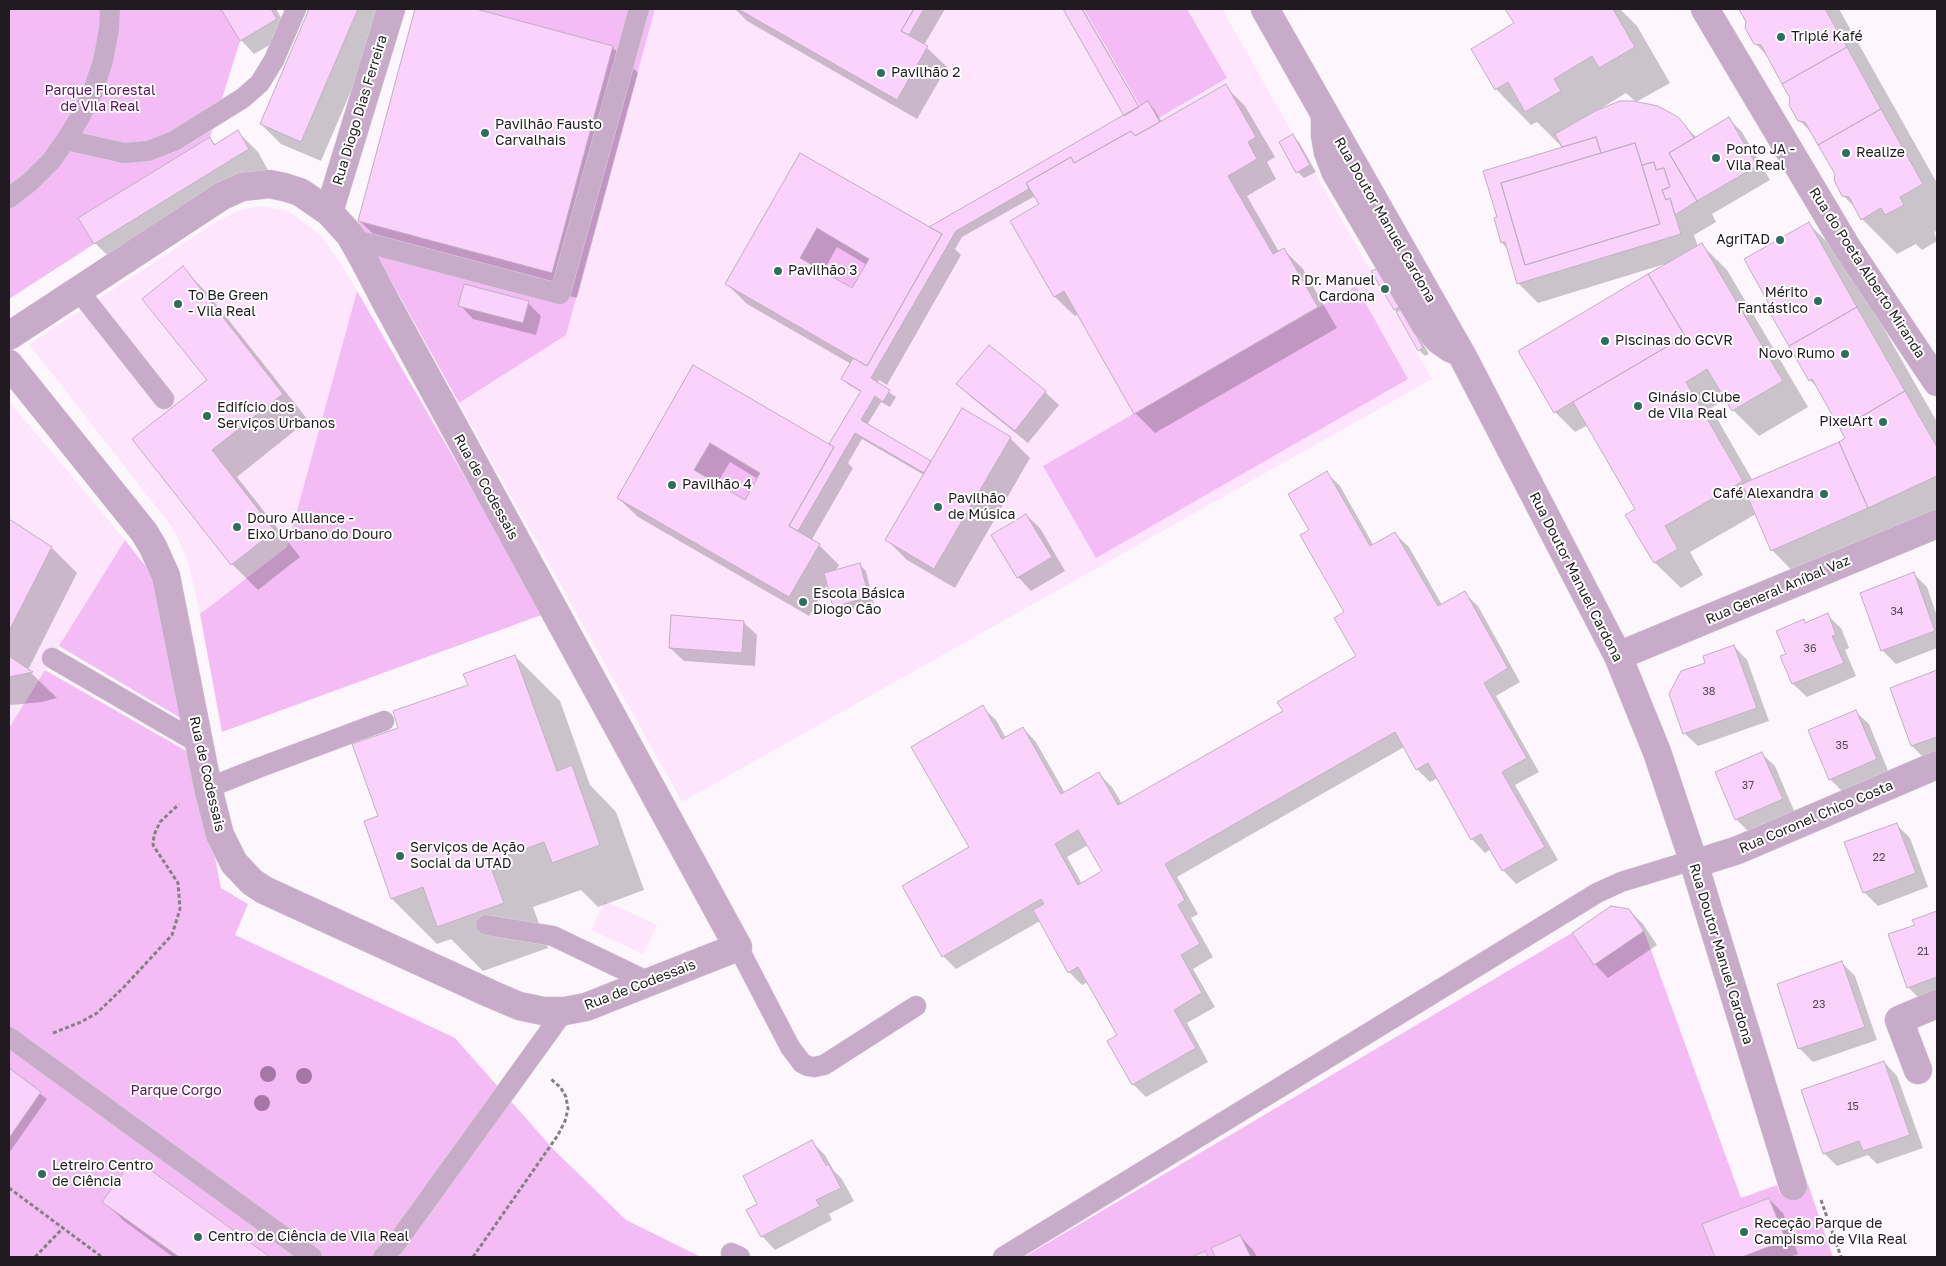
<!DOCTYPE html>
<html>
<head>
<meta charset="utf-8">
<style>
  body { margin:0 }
  #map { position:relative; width:1946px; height:1266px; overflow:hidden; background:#fdf6fd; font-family:"Golos Text",sans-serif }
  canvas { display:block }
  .frame { position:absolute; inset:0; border:10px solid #211b21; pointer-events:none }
</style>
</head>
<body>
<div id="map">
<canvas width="1946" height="1266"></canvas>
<div class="frame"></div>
</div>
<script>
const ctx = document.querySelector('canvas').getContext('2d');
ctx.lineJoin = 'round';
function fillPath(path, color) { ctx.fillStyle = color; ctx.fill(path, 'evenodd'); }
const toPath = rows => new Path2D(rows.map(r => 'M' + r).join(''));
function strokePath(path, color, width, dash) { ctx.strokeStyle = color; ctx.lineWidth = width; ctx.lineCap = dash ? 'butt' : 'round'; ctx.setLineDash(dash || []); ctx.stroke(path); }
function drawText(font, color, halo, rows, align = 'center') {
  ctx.font = font + ' "Golos Text",sans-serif'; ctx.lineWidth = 4; ctx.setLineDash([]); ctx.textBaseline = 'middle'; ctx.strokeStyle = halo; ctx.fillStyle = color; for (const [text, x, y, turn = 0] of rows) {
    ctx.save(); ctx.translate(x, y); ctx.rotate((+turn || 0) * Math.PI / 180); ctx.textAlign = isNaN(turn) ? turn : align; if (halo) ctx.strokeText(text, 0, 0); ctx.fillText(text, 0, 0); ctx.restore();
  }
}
fillPath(toPath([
  [655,9,1222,9,1432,379,682,802,459,403,566,335],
  [260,206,285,210,294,215,312,228,322,237,338,259,357,291,287,547,200,614,188,561,172,527,29,344,216,222,237,211],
  [9,401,125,540,9,728],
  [605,901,657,925,643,954,591,930]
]), '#fde6fd');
fillPath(toPath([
  [9,9,221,9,240,41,210,137,78,218,94,244,9,299],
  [415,9,655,9,566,335,459,403,358,221],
  [1084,9,1187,9,1227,78,1150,123],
  [817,228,869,259,852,288,800,258],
  [1356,286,1408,379,1096,558,1043,466],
  [357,291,544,614,222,732,200,614,287,547],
  [710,443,760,473,745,500,694,470],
  [125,540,151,573,189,723,59,646],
  [45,670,195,756,221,888,248,904,235,935,455,1038,554,1150,626,1220,701,1257,9,1257,9,728],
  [1611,906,1629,909,1644,931,1741,1198,1777,1185,1780,1194,1808,1184,1833,1257,1024,1257,1572,933]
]), '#f3bcf4');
fillPath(toPath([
  [223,9,276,9,290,33,254,54,241,40],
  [310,9,386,9,321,161,281,144,261,124],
  [416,9,471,9,612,47,638,73,577,298,385,246,359,220],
  [735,9,945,9,924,45,947,67,917,119,747,21],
  [1064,9,1083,9,1140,108,1148,103,1154,109,1162,122,1225,86,1245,106,1275,157,1267,162,1276,179,1247,196,1279,252,1283,249,1303,269,1337,328,1155,433,1135,413,1078,314,1075,316,1055,297,1011,221,1040,205,1035,196,962,237,955,249,961,255,887,385,879,380,877,384,896,397,890,407,881,402,867,425,931,463,1010,438,1030,458,955,588,907,560,887,540,924,475,862,439,848,463,853,468,811,541,819,545,839,565,835,571,860,565,866,571,874,604,840,612,834,606,828,583,809,616,638,517,618,498,693,367,830,446,861,392,849,385,842,379,851,364,747,304,727,284,801,154,929,228,1126,116],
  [837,247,867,265,853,289,823,272],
  [730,462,758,479,745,502,716,485],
  [1507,9,1620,9,1637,26,1670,83,1636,102,1626,93,1600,109,1677,118,1697,138,1729,119,1742,132,1770,180,1712,214,1716,222,1694,235,1698,247,1701,244,1727,270,1808,407,1759,436,1733,410,1726,399,1711,408,1753,481,1847,439,1820,390,1810,380,1776,313,1808,223,1844,259,1937,422,1937,527,1807,586,1772,550,1756,514,1690,552,1703,575,1681,588,1655,563,1627,515,1637,509,1588,425,1575,432,1555,412,1665,264,1538,303,1518,283,1508,249,1502,243,1495,219,1498,218,1485,172,1563,148,1537,122,1531,125,1496,89,1515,24],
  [1740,9,1839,9,1937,183,1937,231,1934,232,1937,241,1922,250,1916,244,1897,254,1862,219,1856,209,1843,195,1836,174,1812,133,1799,120,1792,98,1769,58,1755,43,1748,22],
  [238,132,258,152,268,170,115,263,95,243,80,218,210,139,216,145],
  [1293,136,1299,142,1316,172,1304,178,1298,172],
  [183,268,208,294,308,420,237,477,300,557,258,590,232,564,134,439,208,380],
  [1373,272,1407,317,1429,354,1425,356,1419,350],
  [528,303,541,316,536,335,473,319,460,305],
  [958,384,1045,392,1059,405,1028,443,971,397],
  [1327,473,1340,486,1374,546,1395,534,1409,547,1442,605,1464,593,1478,606,1520,682,1496,696,1539,772,1515,785,1558,860,1516,884,1503,870,1491,849,1485,853,1472,839,1438,778,1430,782,1417,769,1404,747,1177,877,1198,914,1191,918,1213,957,1193,969,1215,1007,1187,1023,1208,1062,1146,1097,1133,1084,1119,1036,1088,982,1082,985,1069,972,1040,921,956,969,943,956,970,848,982,707,996,720,1006,738,1023,728,1036,742,1065,793,1099,774,1112,787,1122,804,1285,711,1358,657,1345,613,1311,531],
  [1088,845,1104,871,1082,884,1067,857],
  [1026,515,1040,528,1065,571,1031,591,1018,577],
  [9,520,51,547,77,573,28,670,57,698,42,702,11,705,9,705],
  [1914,574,1927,587,1937,616,1937,648,1896,664,1882,650],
  [1827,615,1841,628,1849,648,1845,650,1856,676,1807,697,1793,684,1782,657,1788,654,1803,621,1806,624],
  [743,622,757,635,755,666,684,661,670,648],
  [1734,646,1747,660,1769,721,1698,746,1684,733,1706,663],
  [515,656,560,701,590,785,616,812,644,890,598,907,581,890,533,907,548,948,483,971,451,939,437,944,392,899,365,822,379,817,400,729],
  [1937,672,1937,755,1925,759,1912,746,1892,688],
  [1855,711,1869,724,1889,773,1844,793,1830,779],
  [1761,753,1775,766,1795,813,1750,833,1736,819,1717,773],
  [1896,824,1910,838,1928,887,1878,906,1864,892],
  [1629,910,1643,924,1657,945,1608,978,1595,964,1574,934],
  [1937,912,1937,995,1922,1001,1908,987,1917,926,1914,920],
  [1842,963,1855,976,1877,1040,1813,1062,1799,1048],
  [1884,1062,1897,1076,1923,1148,1877,1164,1868,1155,1837,1166,1824,1153],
  [9,1070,47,1099,9,1153],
  [812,1142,825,1155,834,1171,842,1179,854,1201,829,1214,832,1220,775,1250,762,1236,759,1205],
  [134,1160,268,1257,173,1257,124,1221,104,1201],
  [1769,1199,1783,1213,1798,1254,1789,1257,1717,1257,1704,1225],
  [1240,1236,1253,1250,1257,1257,1217,1257,1213,1249]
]), '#0003');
const building = toPath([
  [221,9,271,9,277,19,240,41,221,9],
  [309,9,358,9,301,142,260,124,309,9],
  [415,9,476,9,613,46,552,273,358,221,415,9],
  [738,9,914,9,901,31,928,46,897,100,738,9],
  [914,9,924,9,909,35,901,31,914,9],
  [1063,9,1082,9,1139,107,1124,116,1063,9],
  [1505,9,1613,9,1635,47,1599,68,1592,56,1554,79,1561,91,1525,112,1508,82,1495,90,1471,49,1514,23,1505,9],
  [1739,9,1825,9,1847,47,1782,84,1761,45,1754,44,1745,28,1746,22,1739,9],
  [1847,47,1881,109,1818,145,1805,122,1798,121,1789,105,1790,98,1782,84,1847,47],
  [1226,84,1256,137,1248,142,1257,159,1228,176,1273,254,1284,248,1318,307,1134,414,1064,291,1054,297,1010,221,1039,204,1026,183,1071,157,1074,163,1131,131,1135,136,1226,84],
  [1148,101,1160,122,1135,136,1131,131,1074,163,1071,157,1026,183,1029,189,956,231,871,378,890,390,883,402,875,396,861,420,931,461,924,473,855,433,798,531,789,526,834,447,829,444,861,391,841,379,853,358,867,366,942,234,929,227,1148,101],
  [1620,101,1633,101,1658,106,1678,117,1685,125,1694,138,1669,153,1697,201,1675,215,1670,198,1666,200,1662,190,1670,187,1664,168,1656,170,1654,162,1642,165,1635,143,1601,153,1596,137,1562,147,1555,134,1595,111,1620,101],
  [1881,109,1923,184,1900,197,1904,205,1885,215,1881,208,1861,220,1849,197,1842,196,1834,180,1835,174,1818,145,1881,109],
  [1729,117,1757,166,1697,201,1669,153,1729,117],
  [238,130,249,149,94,244,78,218,210,137,214,145,238,130],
  [1293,134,1310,165,1296,173,1279,142,1293,134],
  [1596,137,1601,153,1501,183,1525,265,1660,224,1642,165,1654,162,1656,170,1664,168,1670,187,1662,190,1666,200,1670,198,1681,234,1517,284,1505,242,1501,243,1494,218,1497,217,1483,171,1596,137],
  [1635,143,1660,224,1525,265,1501,183,1635,143],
  [800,153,942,234,867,366,725,284,800,153],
  [817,228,869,259,852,288,800,258,817,228],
  [1809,222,1857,307,1789,346,1771,315,1774,313,1744,259,1809,222],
  [1702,243,1783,381,1732,411,1707,369,1686,382,1743,481,1665,526,1678,549,1654,563,1625,515,1635,509,1573,402,1685,336,1648,274,1702,243],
  [183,266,283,394,212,450,275,531,231,565,132,439,207,380,142,299,183,266],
  [1377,269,1399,307,1394,310,1371,271,1377,269],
  [1648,274,1685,336,1554,413,1518,351,1648,274],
  [464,284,529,301,523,323,458,306,464,284],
  [1857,307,1905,391,1840,429,1812,379,1809,381,1789,346,1857,307],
  [1401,309,1423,348,1418,351,1396,312,1401,309],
  [989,345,1046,391,1015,431,956,384,989,345],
  [693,365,834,447,789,526,820,544,789,597,617,498,693,365],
  [710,443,760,473,745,500,694,470,710,443],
  [1905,391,1937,447,1937,476,1868,508,1839,442,1845,438,1840,429,1905,391],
  [962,408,1011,437,934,569,885,540,962,408],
  [1839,442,1868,508,1771,551,1742,484,1839,442],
  [1327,471,1370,546,1395,532,1438,606,1465,591,1508,668,1484,683,1527,758,1502,772,1545,847,1502,871,1481,834,1471,840,1428,763,1416,770,1395,732,1165,864,1185,900,1178,905,1200,944,1181,955,1202,993,1174,1010,1196,1048,1132,1085,1107,1041,1117,1035,1078,967,1068,973,1033,910,1044,904,1041,899,942,957,902,886,969,847,911,747,983,705,1002,739,1023,727,1061,794,1099,772,1118,805,1283,711,1277,702,1356,656,1334,618,1344,612,1300,535,1309,530,1288,494,1327,471],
  [1078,830,1102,871,1078,885,1055,844,1078,830],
  [1026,514,1052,557,1017,578,991,535,1026,514],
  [9,519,52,547,9,631,9,519],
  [860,563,869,597,833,607,824,573,860,563],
  [1914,572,1935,631,1881,651,1860,593,1914,572],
  [1828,613,1836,635,1832,636,1844,663,1792,684,1780,656,1786,654,1776,631,1804,619,1805,623,1828,613],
  [671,615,744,621,742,653,669,648,671,615],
  [1734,645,1757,708,1683,734,1669,694,1681,671,1705,663,1703,656,1734,645],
  [515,655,557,771,572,765,600,845,552,863,544,842,489,862,504,903,437,927,423,887,391,899,364,821,378,816,352,744,398,728,393,711,468,685,463,674,515,655],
  [9,656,33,672,9,677,9,656],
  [1937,670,1937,737,1911,746,1890,688,1937,670],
  [1856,710,1877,759,1829,780,1808,730,1856,710],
  [1762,752,1783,799,1735,820,1715,772,1762,752],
  [1897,823,1916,873,1863,893,1844,842,1897,823],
  [1611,906,1629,909,1644,931,1594,965,1572,933,1611,906],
  [1937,911,1937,977,1907,988,1888,934,1915,925,1912,920,1937,911],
  [1842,961,1865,1027,1798,1049,1777,984,1842,961],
  [1884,1061,1910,1135,1863,1151,1859,1141,1823,1154,1801,1090,1884,1061],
  [9,1068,41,1092,9,1138,9,1068],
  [812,1140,826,1165,829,1165,841,1188,816,1200,820,1206,761,1237,746,1210,757,1204,743,1176,812,1140],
  [134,1158,270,1257,179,1257,102,1202,134,1158],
  [1769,1198,1786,1240,1742,1257,1715,1257,1702,1224,1769,1198],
  [1240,1235,1251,1257,1215,1257,1211,1248,1240,1235],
  [1205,1251,1208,1257,1192,1257,1205,1251]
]);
fillPath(building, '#fad2fb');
strokePath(building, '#c0b0c0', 1);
const service = toPath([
  [1321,108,1321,136,1324,153,1332,174,1422,327,1436,343,1449,352,1463,357],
  [66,140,124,153,148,151,174,141,243,98,260,83,274,60,296,9],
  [9,198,30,182,51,161,66,140,79,119,92,94,103,61,109,29,110,9],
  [352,239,560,294,639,9],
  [78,290,164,399],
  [52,658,200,744],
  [208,788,258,768,384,721],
  [486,925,553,936,649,982],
  [738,947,790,1047,802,1063,808,1066,814,1067,824,1065,916,1006],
  [9,1037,312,1257],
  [731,1253,740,1257],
  [383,1257,395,1245,564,1011],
  [1003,1257,1597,893,1621,882,1693,860]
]);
const minor = toPath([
  [1265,9,1463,357,1618,656,1657,752,1693,860,1793,1186],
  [1705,9,1846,246,1937,382],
  [329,212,391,9],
  [9,336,222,196,242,187,269,184,284,187,300,192,329,212,350,235,363,258,387,304,738,947,586,1007,565,1011,543,1011,519,1006,491,994,264,890,252,882,234,863,220,835,208,788,166,576,153,547,144,532,9,364],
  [1618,656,1937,524],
  [1694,864,1738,850,1937,765],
  [1918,1070,1899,1020,1937,1004]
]);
strokePath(service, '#dad3da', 21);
strokePath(minor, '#dad3da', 29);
strokePath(toPath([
  [53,1033,81,1022,97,1013,124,987,172,935,180,909,178,883,153,845,154,835,160,822,179,804],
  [9,1188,102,1257],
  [1821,1200,1841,1257],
  [35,1257,63,1228],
  [473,1257,558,1135,565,1121,568,1109,566,1097,561,1088,550,1078]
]), '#868086', 3, [4, 2.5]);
strokePath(service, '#c8abc8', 20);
strokePath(minor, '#c8abc8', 28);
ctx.fillStyle = '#a577a7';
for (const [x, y] of [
  [268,1074],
  [304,1076],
  [262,1103]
]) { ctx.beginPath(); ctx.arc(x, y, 8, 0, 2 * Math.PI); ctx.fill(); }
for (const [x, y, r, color] of [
  [1781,37,5,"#2c6f60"],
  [881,73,5,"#2c6f60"],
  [485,133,5,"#2c6f60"],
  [1846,153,5,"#2c6f60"],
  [1716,158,5,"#2c6f60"],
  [1780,240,5,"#2c6f60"],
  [778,271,5,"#2c6f60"],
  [1385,289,5,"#2c6f60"],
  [1818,301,5,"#2c6f60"],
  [178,304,5,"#2c6f60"],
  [1605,341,5,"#2c6f60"],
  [1845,354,5,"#2c6f60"],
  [1638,406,5,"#2c6f60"],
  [207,416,5,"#2c6f60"],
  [1883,422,5,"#2c6f60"],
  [672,485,5,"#2c6f60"],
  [1824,494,5,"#2c6f60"],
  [938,507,5,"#2c6f60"],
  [237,527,5,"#2c6f60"],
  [803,602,5,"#2c6f60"],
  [400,856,5,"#2c6f60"],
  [42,1174,5,"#2c6f60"],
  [1744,1232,5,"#2c6f60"],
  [198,1237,5,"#2c6f60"]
]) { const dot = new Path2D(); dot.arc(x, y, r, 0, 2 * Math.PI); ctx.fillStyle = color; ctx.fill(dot); strokePath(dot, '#fff', 2); }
drawText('11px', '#574958', null, [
  ["34",1897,612],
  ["36",1810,649],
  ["38",1709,692],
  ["35",1842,746],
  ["37",1748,786],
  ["22",1879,858],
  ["21",1923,952],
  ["23",1819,1005],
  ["15",1853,1107]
]);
drawText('14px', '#211b21', '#fff', [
  ["Triplé Kafé",1791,37],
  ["Pavilhão 2",891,73],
  ["Pavilhão Fausto",495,125],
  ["Carvalhais",495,141],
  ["Ponto JA -",1726,150],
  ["Vila Real",1726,166],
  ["Realize",1856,153],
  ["AgriTAD",1770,240,"right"],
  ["Pavilhão 3",788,271],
  ["R Dr. Manuel",1375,281,"right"],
  ["Cardona",1375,297,"right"],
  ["Mérito",1808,293,"right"],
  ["Fantástico",1808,309,"right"],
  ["To Be Green",188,296],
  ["- Vila Real",188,312],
  ["Piscinas do GCVR",1615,341],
  ["Novo Rumo",1835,354,"right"],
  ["Ginásio Clube",1648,398],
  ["de Vila Real",1648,414],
  ["Edifício dos",217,408],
  ["Serviços Urbanos",217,424],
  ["PixelArt",1873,422,"right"],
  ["Pavilhão 4",682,485],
  ["Café Alexandra",1814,494,"right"],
  ["Pavilhão",948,499],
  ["de Música",948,515],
  ["Douro Alliance -",247,519],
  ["Eixo Urbano do Douro",247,535],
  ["Escola Básica",813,594],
  ["Diogo Cão",813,610],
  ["Serviços de Ação",410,848],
  ["Social da UTAD",410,864],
  ["Letreiro Centro",52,1166],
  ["de Ciência",52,1182],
  ["Receção Parque de",1754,1224],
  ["Campismo de Vila Real",1754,1240],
  ["Centro de Ciência de Vila Real",208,1237]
], 'left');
drawText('14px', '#5d0f61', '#fff', [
  ["Parque Florestal",100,91],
  ["de Vila Real",100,107],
  ["Parque Corgo",176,1091]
]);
drawText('14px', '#211b21', '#fff', [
  ["Rua Diogo Dias Ferreira",360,110,-73],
  ["Rua Doutor Manuel Cardona",1385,220,60],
  ["Rua do Poeta Alberto Miranda",1867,273,57],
  ["Rua de Codessais",486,487,61],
  ["Rua Doutor Manuel Cardona",1576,577,63],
  ["Rua General Aníbal Vaz",1778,590,-23],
  ["Rua de Codessais",207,774,77],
  ["Rua Coronel Chico Costa",1816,817,-23],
  ["Rua Doutor Manuel Cardona",1721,954,73],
  ["Rua de Codessais",640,985,-21]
]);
</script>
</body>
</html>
